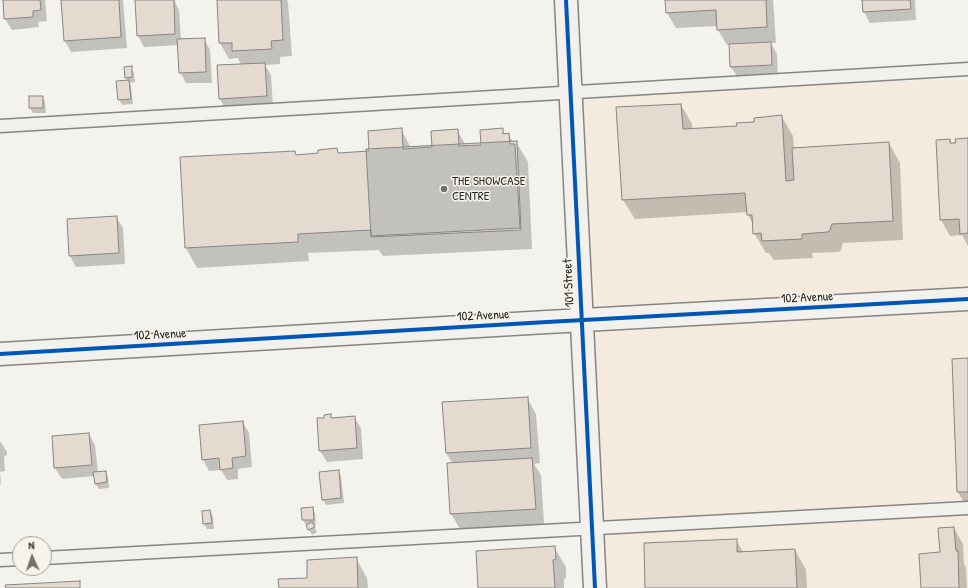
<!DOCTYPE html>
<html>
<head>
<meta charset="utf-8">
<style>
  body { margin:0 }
  #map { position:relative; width:968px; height:588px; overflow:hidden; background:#f4f2ec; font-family:"Patrick Hand",sans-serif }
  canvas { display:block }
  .north { position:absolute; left:12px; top:536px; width:40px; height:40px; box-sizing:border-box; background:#f7f3e8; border:1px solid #a5a39c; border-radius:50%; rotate:357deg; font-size:11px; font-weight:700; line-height:16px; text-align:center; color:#2b2b2b }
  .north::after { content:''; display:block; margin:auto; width:14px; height:18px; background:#71716f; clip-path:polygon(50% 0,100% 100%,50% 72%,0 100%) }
</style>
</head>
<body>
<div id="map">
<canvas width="968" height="588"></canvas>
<div class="north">N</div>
</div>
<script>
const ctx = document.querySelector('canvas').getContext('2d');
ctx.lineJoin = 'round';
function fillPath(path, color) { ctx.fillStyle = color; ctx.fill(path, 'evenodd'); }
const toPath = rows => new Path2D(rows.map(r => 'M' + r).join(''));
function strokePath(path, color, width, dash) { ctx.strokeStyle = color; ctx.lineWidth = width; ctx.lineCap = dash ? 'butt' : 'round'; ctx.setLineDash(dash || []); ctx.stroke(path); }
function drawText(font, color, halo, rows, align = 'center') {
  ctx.font = font + ' "Patrick Hand",sans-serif'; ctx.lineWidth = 3; ctx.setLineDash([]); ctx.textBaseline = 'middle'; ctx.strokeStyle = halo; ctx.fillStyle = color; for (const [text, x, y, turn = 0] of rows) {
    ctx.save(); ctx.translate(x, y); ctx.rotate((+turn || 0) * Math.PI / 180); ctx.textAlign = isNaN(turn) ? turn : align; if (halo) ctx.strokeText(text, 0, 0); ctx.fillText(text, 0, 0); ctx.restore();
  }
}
fillPath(toPath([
  [968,79,968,588,595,588,570,92]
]), '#f5eade');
fillPath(toPath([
  [4,0,45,0,47,21,38,22,39,27,12,30,5,19],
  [62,0,123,0,127,48,71,52,65,41],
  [154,0,174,0,179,10,181,40,204,39,210,50,212,83,186,83,180,72,179,45,144,47,138,36],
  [218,0,287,0,288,2,292,56,280,57,280,64,265,65,271,75,273,107,226,110,220,99,241,65,238,58,229,59,220,43],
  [666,0,773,0,776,43,771,43,777,54,778,76,738,78,731,67,730,45,727,45,718,30,718,26,676,28,667,13],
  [863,0,915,0,916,20,870,23,864,12],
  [131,67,134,73,135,82,129,83,131,86,133,104,122,105,119,99,128,81,126,77],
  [30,97,42,97,45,102,46,113,33,113,30,108],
  [681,105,692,124,692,129,738,127,782,117,793,136,794,148,889,143,900,163,903,240,843,243,841,250,839,252,812,253,813,258,774,260,769,253,766,253,754,233,754,225,748,215,748,212,635,219,623,200],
  [401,129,411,148,433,146,457,130,466,145,482,144,502,129,505,134,508,134,513,142,516,142,528,162,532,249,383,256,379,250,308,253,309,261,197,268,186,248,181,158,295,152,297,156,319,154,337,150,339,154,368,152],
  [968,139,968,246,962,235,950,236,941,220,937,140,950,140,952,144,957,144],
  [116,217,123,228,125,264,76,267,70,256],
  [968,359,968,508,967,508,958,492],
  [527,398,536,414,540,463,534,464,541,475,544,524,460,529,451,514,453,464,446,453],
  [330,415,332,419,354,417,361,428,363,459,327,462,320,451,318,419,325,419],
  [243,422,249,433,252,467,238,469,238,479,227,480,221,470,209,471,203,460],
  [89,434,95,445,98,473,105,472,108,477,109,488,99,489,95,483,95,476,62,479,55,468],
  [0,441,7,452,7,455,4,456,5,471,0,472,1,484,0,485],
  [338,471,341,476,344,503,326,505,322,499],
  [312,508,315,513,316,525,313,525,317,532,312,535,303,520,302,509],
  [210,511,213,517,214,529,207,529,204,524,203,512],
  [954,528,963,544,964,564,966,568,967,588,922,588],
  [736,540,743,552,795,550,806,570,807,588,646,588],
  [554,547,566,567,566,578,564,579,564,588,479,588],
  [356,558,367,578,368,588,280,588,309,579]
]), '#0003');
const building = toPath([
  [3,0,40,0,41,10,33,11,33,17,4,19,3,0],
  [61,0,119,0,121,37,64,41,61,0],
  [135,0,174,0,175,34,137,36,135,0],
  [217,0,281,0,283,40,271,41,272,49,232,51,232,43,219,43,217,0],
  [665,0,766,0,767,27,717,30,716,10,666,13,665,0],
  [862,0,910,0,911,9,863,12,862,0],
  [205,38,206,72,179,73,177,39,205,38],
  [771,42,772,65,730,67,729,44,771,42],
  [265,63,267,96,219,99,217,65,265,63],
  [132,66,132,77,125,78,124,67,132,66],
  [129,80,131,99,118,100,116,81,129,80],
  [29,96,43,96,43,108,29,108,29,96],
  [681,104,683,129,737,126,736,123,754,122,754,118,782,115,786,181,794,180,792,148,889,142,893,221,832,224,830,230,828,232,802,234,802,239,762,241,761,233,753,234,752,215,747,215,745,193,622,200,616,107,681,104],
  [402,128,403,149,432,147,431,131,458,129,459,146,481,145,480,130,503,128,503,134,509,133,510,144,515,144,520,228,371,236,371,230,298,234,298,242,185,248,180,157,295,151,296,155,318,153,318,150,337,148,338,153,369,151,368,131,402,128],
  [968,138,968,233,960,234,959,219,940,220,936,140,950,139,950,143,956,143,955,139,968,138],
  [517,141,521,230,371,237,366,149,517,141],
  [117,216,119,253,69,256,67,219,117,216],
  [968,358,968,492,957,492,952,359,968,358],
  [528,397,531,448,446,453,442,402,528,397],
  [331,414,331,418,355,416,357,448,319,451,317,418,324,418,324,415,331,414],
  [243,421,246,456,232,458,233,468,220,470,219,458,202,460,199,425,243,421],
  [89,433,92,465,54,468,52,436,89,433],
  [532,458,536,509,450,514,447,463,532,458],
  [339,470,341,498,322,500,319,472,339,470],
  [106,471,107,482,95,484,93,472,106,471],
  [313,507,314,520,302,520,301,508,313,507],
  [210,510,212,523,203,524,202,511,210,510],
  [312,522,315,527,308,530,306,525,312,522],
  [954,527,956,551,958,551,959,588,921,588,919,554,940,552,938,528,954,527],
  [737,539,737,552,795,549,797,588,645,588,644,543,737,539],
  [555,546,556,559,553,560,555,588,478,588,476,551,555,546],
  [357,557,358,588,279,588,278,579,307,578,307,560,357,557],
  [80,581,80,588,6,588,5,585,80,581]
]);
fillPath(building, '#e4dad0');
strokePath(building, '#858582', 1);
const service = toPath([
  [0,126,968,69],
  [44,558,968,508],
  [0,560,20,559]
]);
const tertiary = toPath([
  [566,0,595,588],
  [0,354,547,322,968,299]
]);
strokePath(service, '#858582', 15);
strokePath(tertiary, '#858582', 25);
strokePath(service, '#f2f1ed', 12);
strokePath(tertiary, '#f2f1ed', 22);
strokePath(toPath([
  [566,0,595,588],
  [0,354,547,322,968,299]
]), '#0057b8', 4);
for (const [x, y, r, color] of [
  [444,189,4,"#71716f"]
]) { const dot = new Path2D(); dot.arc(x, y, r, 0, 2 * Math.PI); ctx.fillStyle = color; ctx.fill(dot); strokePath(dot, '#f7f3e8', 1.5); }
drawText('13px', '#2b2b2b', '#f7f3e8', [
  ["THE SHOWCASE",452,182],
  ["CENTRE",452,197]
], 'left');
drawText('13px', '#2b2b2b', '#f7f3e8', [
  ["101 Street",569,283,-93],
  ["102 Avenue",807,298,-3],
  ["102 Avenue",483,316,-3],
  ["102 Avenue",160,335,-3]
]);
</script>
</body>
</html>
